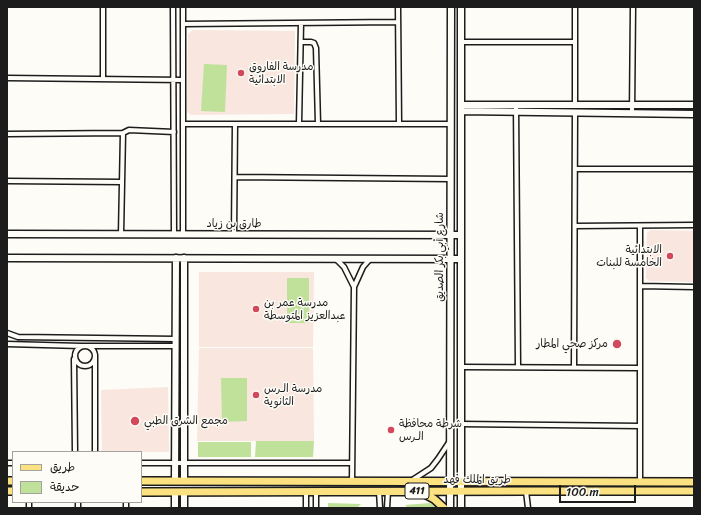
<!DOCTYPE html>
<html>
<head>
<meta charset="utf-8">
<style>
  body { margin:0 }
  #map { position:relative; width:701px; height:515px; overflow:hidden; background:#fdfcf7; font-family:Sriracha,"Playpen Sans Arabic",sans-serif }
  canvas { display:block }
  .frame { position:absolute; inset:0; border:8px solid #1c1c1c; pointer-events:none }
  .legend { position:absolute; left:12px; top:451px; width:130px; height:52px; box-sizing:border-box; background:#fdfcf7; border:1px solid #a3a29f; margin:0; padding:5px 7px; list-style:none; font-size:12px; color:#1c1c1c }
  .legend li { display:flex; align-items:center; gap:8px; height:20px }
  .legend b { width:20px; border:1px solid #a3a29f }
  .scale { position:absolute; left:559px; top:485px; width:77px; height:18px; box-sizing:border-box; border:2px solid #1c1c1c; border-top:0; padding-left:5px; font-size:12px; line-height:14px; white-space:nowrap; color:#1c1c1c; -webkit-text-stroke:3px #fdfcf7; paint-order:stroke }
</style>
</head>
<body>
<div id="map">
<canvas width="701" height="515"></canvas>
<div class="frame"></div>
<ul class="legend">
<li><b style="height:5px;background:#fbe180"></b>طريق</li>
<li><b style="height:11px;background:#bfe19a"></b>حديقة</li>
</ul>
<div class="scale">100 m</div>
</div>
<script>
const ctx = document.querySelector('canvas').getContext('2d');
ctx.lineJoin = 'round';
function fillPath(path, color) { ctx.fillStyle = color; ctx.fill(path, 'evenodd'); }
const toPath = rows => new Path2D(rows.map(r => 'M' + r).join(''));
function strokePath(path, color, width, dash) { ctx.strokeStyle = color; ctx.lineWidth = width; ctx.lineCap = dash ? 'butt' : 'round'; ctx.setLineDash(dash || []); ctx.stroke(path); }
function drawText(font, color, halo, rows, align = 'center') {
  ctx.font = font + ' Sriracha,"Playpen Sans Arabic",sans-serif'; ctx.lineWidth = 3; ctx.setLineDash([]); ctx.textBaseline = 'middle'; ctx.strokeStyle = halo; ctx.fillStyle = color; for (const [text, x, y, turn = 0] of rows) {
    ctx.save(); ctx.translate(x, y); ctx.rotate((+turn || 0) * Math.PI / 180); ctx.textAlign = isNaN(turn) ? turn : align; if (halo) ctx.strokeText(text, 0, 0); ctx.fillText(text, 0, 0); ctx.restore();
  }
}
fillPath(toPath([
  [193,30,295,31,294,114,191,115,187,112,188,34],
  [650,230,694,231,693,282,649,281,646,278,647,233],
  [199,272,314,272,313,347,199,347],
  [199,348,313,348,314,441,197,441],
  [168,387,169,452,102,452,101,390]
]), '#f8e6df');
fillPath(toPath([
  [204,64,227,65,225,112,201,111],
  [287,278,309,278,309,323,287,323],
  [221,378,247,378,247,421,222,422],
  [256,441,314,441,313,457,255,457],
  [198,442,251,442,251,457,198,457],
  [328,503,361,504,357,508,328,508],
  [430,503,437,508,408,508,405,505]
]), '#bfe19a');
const street = toPath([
  [103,7,103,79],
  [173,7,174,234],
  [183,7,183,234],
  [398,7,399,124],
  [183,24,398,22],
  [301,42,311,42,314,43,316,48,318,124],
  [461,42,575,42],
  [7,78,183,80],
  [516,105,518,367],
  [575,105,575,7],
  [632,113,633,7],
  [183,124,451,124],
  [299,124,301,23],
  [123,133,129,130,174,132],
  [7,134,123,133,121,234],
  [575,169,694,169],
  [235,177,450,179],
  [7,181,122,182],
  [575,226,694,225],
  [640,226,640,482],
  [234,234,235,124],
  [336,259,344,267,354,287,363,267,370,259],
  [640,286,694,287],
  [7,333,18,337,176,339],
  [7,344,81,346,176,346],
  '75 356a10 10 0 1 1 20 0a10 10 0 1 1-20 0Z',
  [95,355,95,452],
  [74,359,75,452],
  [461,367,640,368],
  [574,367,575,112],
  [461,424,640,426],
  [7,463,13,463],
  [141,463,352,463],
  [352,481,354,287],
  [411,481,431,468,438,459,450,441],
  [379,491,380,508],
  [526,491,528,508],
  [306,492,306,508],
  [126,502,126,508],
  [29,508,29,502],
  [78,508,78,502],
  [316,508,316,492],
  [387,508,388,491]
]);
const secondary = toPath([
  [461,105,694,105],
  [461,111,694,114],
  [7,234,461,235],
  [7,258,461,259],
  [175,481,176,258],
  [184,481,184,258],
  [175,508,175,492],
  [184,508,184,492],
  [450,508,451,7],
  [461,508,461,7]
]);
const primary = toPath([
  [7,481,13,481],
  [141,481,694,482],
  [7,491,13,491],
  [141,492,526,491,694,491],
  [421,492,434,499,444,508]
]);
strokePath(street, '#1c1c1c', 7);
strokePath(secondary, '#1c1c1c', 9);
strokePath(primary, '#1c1c1c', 10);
strokePath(street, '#fdfcf7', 4);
strokePath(secondary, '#fdfcf7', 6);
strokePath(primary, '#fbe180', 7);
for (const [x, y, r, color] of [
  [241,73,4,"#d1495b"],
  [670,256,4,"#d1495b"],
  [256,309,4,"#d1495b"],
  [617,344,5,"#d1495b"],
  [256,395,4,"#d1495b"],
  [135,421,5,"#d1495b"],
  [391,430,4,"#d1495b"]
]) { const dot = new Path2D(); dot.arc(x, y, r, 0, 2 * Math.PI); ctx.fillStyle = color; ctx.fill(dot); strokePath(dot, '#fdfcf7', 1.5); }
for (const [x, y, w] of [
  [417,491,24]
]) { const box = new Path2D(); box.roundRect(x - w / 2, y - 8, w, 16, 3); ctx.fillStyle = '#fdfcf7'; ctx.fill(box); strokePath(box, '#1c1c1c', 1); }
drawText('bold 10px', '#1c1c1c', null, [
  ["411",417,491]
]);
drawText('11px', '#1c1c1c', '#fdfcf7', [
  ["مدرسة الفاروق",249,67],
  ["الابتدائية",249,80],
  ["الابتدائية",662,250,"right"],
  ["الخامسة للبنات",662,263,"right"],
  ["مدرسة عمر بن",264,303],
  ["عبدالعزيز المتوسطة",264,316],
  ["مركز صحي المطار",608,344,"right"],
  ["مدرسة الـرس",264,389],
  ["الثانوية",264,402],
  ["مجمع الشرق الطبي",144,421],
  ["شرطة محافظة",399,424],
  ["الـرس",399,437]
], 'left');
drawText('11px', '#1c1c1c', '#fdfcf7', [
  ["طارق بن زياد",234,224],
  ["شارع أبي بكر الصديق",440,257,-90],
  ["طريق الملك فهد",477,480]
]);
</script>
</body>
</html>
